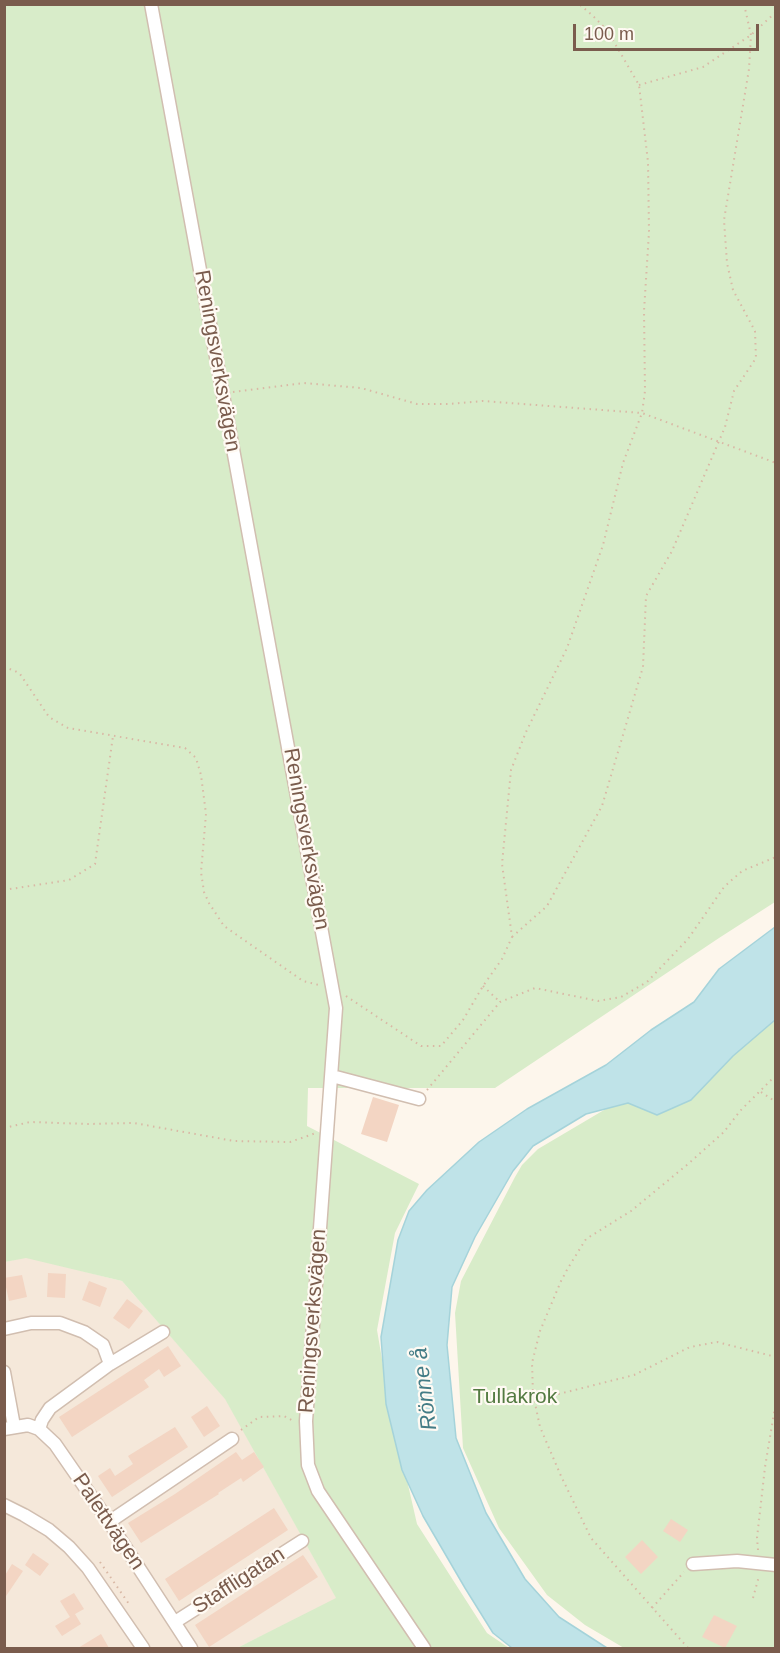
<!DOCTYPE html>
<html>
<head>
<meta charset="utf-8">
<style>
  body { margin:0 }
  #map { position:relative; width:780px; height:1653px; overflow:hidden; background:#fdf6ec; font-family:Arial,sans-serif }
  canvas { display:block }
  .frame { position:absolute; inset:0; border:6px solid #7a5c4d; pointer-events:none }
  .scale { position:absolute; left:573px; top:24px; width:186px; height:27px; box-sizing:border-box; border:3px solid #7a5c4d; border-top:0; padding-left:8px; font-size:18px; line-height:21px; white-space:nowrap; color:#7a5c4d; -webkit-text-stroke:4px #fffaf3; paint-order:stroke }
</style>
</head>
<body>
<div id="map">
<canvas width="780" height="1653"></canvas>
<div class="frame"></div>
<div class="scale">100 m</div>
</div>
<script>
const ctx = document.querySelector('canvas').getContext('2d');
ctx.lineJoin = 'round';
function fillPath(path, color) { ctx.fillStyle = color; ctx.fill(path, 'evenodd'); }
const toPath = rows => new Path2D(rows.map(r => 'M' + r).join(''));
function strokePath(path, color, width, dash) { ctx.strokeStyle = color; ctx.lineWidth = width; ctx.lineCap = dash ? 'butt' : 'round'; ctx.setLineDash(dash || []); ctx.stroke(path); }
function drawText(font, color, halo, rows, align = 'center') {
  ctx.font = font + ' Arial,sans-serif'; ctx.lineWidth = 4.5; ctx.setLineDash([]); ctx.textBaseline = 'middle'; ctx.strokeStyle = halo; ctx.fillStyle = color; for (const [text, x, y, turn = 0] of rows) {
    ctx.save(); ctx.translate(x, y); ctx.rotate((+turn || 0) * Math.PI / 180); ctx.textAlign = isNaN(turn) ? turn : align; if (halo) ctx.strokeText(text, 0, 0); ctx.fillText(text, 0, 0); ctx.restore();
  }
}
fillPath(toPath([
  [26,1257,122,1281,225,1398,337,1599,237,1648,5,1648,5,1262]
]), '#f5e8da');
fillPath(toPath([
  [5,5,775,5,775,902,719,938,495,1088,308,1088,307,1126,419,1184,395,1233,377,1330,390,1406,417,1524,487,1633,509,1648,237,1648,336,1598,225,1399,122,1281,26,1258,5,1262],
  [775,1009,775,1648,624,1648,585,1625,547,1595,499,1528,463,1448,455,1313,461,1281,515,1177,522,1165,538,1149]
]), '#d8ecc9');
const water = toPath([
  [775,927,775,1020,733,1056,691,1100,657,1115,628,1103,586,1114,533,1146,513,1171,475,1237,452,1287,447,1345,456,1438,486,1513,525,1579,559,1617,607,1648,512,1648,493,1633,465,1588,423,1516,402,1470,386,1404,381,1337,398,1240,409,1211,427,1190,479,1142,527,1109,606,1065,651,1030,694,1002,719,969,775,927]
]);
fillPath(water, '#bfe3e8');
strokePath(water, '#a5d3da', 1.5);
fillPath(toPath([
  [373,1097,399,1105,387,1142,361,1134],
  [48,1273,66,1274,65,1298,47,1297],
  [22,1275,27,1297,9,1301,4,1278],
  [89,1281,107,1288,100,1307,82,1300],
  [127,1299,143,1311,129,1329,113,1318],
  [168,1346,181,1366,164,1377,159,1369,144,1380,149,1387,72,1437,59,1417],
  [207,1406,220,1426,204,1437,191,1417],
  [175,1427,188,1447,112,1497,98,1476,110,1468,115,1476,133,1464,128,1456],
  [236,1452,242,1460,254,1452,264,1467,243,1482,241,1478,218,1493,219,1494,141,1543,128,1523,175,1494],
  [274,1508,288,1530,179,1601,165,1579],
  [671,1519,688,1530,680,1542,663,1531],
  [642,1540,658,1557,641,1574,625,1557],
  [33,1553,49,1564,40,1576,25,1565],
  [303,1555,318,1577,209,1647,195,1625],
  [12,1564,23,1571,4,1599,4,1577],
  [74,1593,84,1609,75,1614,81,1624,62,1636,55,1626,70,1617,60,1601],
  [714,1615,737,1626,725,1648,702,1637],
  [101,1634,109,1648,78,1648]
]), '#f3d5c3');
const minor = toPath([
  [151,4,336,1008,306,1421,308,1465,318,1491,424,1648],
  [332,1076,419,1099],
  [4,1329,31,1323,60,1323,84,1332,103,1345,110,1364],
  [4,1372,14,1426],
  [4,1429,28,1425,39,1429,55,1444,109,1522,191,1648],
  [39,1429,42,1420,50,1408,110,1364,163,1332],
  [4,1505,24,1515,49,1530,69,1547,88,1568,143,1648],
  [109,1522,232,1439],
  [693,1564,737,1561,776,1565],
  [175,1622,302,1541]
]);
strokePath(minor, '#d1beb0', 15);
strokePath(toPath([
  [639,85,703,67,751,35,776,12],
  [233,392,304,383,361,388,417,404,449,404,483,401,642,413,776,463],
  [4,667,15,671,20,674,49,717,68,728,185,748,196,758,201,775,206,814,201,872,204,892,209,903,224,926,303,981,319,985],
  [4,890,69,880,95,864,113,736],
  [512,937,547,906,602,806,643,667,646,596,672,551,725,427,734,391,756,358,755,331,733,290,727,263,724,220,749,69,751,35,744,4],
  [483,986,500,1002],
  [346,996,421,1046,441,1046,463,1020,483,986,502,959,512,937,502,864,511,770,526,732,567,648,603,545,623,463,642,413,645,391,644,311,649,232,648,162,639,85,607,30,592,15,579,4],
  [427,1090,500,1002,535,988,598,1001,621,997,647,982,688,939,724,887,742,871,776,857],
  [761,1092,776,1102],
  [4,1128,30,1122,88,1124,134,1123,234,1141,290,1142,316,1133],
  [535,1400,634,1375,690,1347,717,1342,776,1357],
  [241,1430,259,1417,284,1416,295,1422],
  [758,1550,757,1538,765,1467,776,1401],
  [100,1562,129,1604],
  [753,1598,759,1576],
  [652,1608,684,1572],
  [688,1648,591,1538,561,1476,540,1427,533,1394,532,1363,540,1331,561,1281,568,1268,586,1239,631,1211,688,1164,724,1132,740,1111,776,1075]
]), '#d9b8a5', 2, [1.5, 4.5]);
strokePath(minor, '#fff', 12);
drawText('21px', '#7a5c4d', '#fffaf3', [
  ["Reningsverksvägen",217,361,80],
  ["Reningsverksvägen",306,839,80],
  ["Reningsverksvägen",313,1321,-86],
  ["Palettvägen",108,1522,56],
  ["Staffligatan",239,1581,-33]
]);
drawText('21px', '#537a41', '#fffaf3', [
  ["Tullakrok",515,1397]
]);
drawText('italic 22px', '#437c86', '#fffaf3', [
  ["Rönne å",425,1389,-97]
]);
</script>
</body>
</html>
